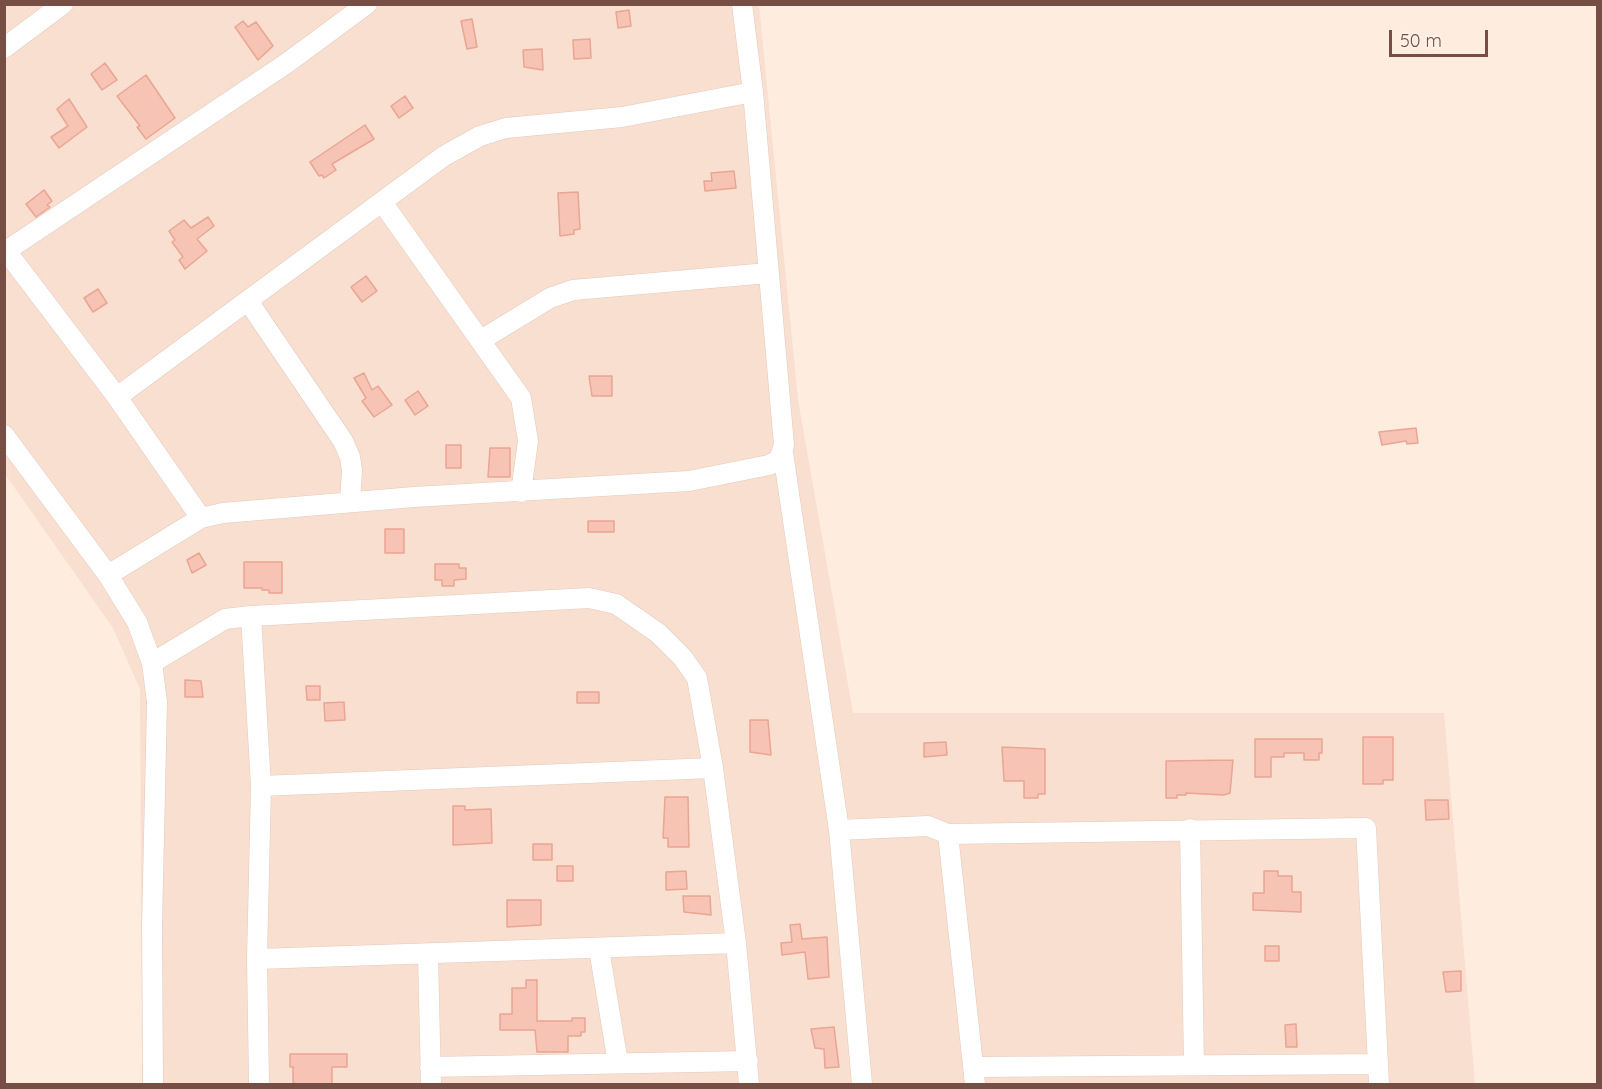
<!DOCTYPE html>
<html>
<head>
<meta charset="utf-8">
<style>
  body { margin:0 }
  #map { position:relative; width:1602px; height:1089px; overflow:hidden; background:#feecdf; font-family:Quicksand,sans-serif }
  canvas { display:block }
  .frame { position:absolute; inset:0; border:6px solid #764e44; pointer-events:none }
  .scale { position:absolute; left:1389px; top:30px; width:99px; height:27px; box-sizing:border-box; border:3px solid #764e44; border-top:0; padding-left:8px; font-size:18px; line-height:21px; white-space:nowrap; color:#764e44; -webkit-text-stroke:4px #fff1e7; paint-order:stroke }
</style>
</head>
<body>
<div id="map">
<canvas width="1602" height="1089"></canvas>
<div class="frame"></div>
<div class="scale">50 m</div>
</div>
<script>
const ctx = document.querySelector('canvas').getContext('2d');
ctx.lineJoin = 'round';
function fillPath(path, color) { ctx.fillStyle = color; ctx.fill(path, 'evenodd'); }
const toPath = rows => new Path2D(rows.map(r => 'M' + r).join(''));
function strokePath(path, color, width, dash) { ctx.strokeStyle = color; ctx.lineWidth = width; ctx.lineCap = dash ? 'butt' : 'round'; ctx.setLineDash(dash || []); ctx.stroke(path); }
fillPath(toPath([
  [4,5,759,5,798,400,853,713,1444,713,1475,1084,142,1084,140,689,113,628,5,474]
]), '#f8dfcf');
const building = toPath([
  [629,10,631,26,618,28,616,12,629,10],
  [472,19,477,47,467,49,461,21,472,19],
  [243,21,248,27,256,22,273,46,258,60,235,27,243,21],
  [590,39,591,58,574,59,573,40,590,39],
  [542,49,543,70,524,67,523,50,542,49],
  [105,63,117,80,102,90,91,74,105,63],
  [146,75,175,118,146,139,137,127,140,126,117,96,146,75],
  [405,96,413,108,399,118,391,106,405,96],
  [69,99,87,127,59,148,51,137,68,126,57,109,69,99],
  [365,125,374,139,332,164,336,170,324,178,322,175,319,176,310,162,365,125],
  [734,171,736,188,705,191,704,181,712,181,711,173,734,171],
  [44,190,52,201,47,205,50,207,36,217,26,204,44,190],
  [578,192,580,229,574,230,574,234,560,236,558,193,578,192],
  [208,217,214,226,197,239,207,251,185,269,179,260,183,257,172,242,175,240,169,231,184,220,191,228,208,217],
  [366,276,377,291,362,302,351,287,366,276],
  [98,289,107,303,93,312,84,298,98,289],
  [364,373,372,390,378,386,392,405,374,417,362,401,366,398,354,378,364,373],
  [589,376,612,376,612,396,592,396,589,376],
  [418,391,428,406,415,415,405,400,418,391],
  [1416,428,1418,443,1407,444,1406,441,1382,445,1379,432,1416,428],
  [446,445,461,445,461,468,446,468,446,445],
  [490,448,510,448,510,477,488,477,490,448],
  [588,521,614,521,614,532,588,532,588,521],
  [385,529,404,529,404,553,385,553,385,529],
  [199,553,206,565,192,573,187,560,199,553],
  [244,562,282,562,282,593,269,593,269,590,262,590,262,588,244,588,244,562],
  [435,564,459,564,459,568,466,568,466,579,454,580,454,586,442,586,442,580,435,580,435,564],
  [185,680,201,681,203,697,185,697,185,680],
  [306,686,320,686,320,700,307,700,306,686],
  [577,692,599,692,599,703,577,703,577,692],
  [344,702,345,720,325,721,324,703,344,702],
  [750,720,768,720,771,755,750,752,750,720],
  [1363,737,1393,737,1393,780,1383,780,1383,784,1363,784,1363,737],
  [1255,739,1322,739,1322,753,1319,753,1319,760,1304,760,1304,753,1284,753,1284,757,1271,757,1271,777,1255,777,1255,739],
  [946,742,947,755,924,757,924,743,946,742],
  [1002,747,1045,749,1045,794,1038,794,1038,798,1024,798,1024,781,1004,781,1002,747],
  [1233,760,1230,793,1224,795,1186,793,1186,795,1177,795,1177,798,1166,798,1166,761,1233,760],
  [665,797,688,797,689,847,668,847,668,838,663,838,665,797],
  [1425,800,1448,800,1449,819,1426,820,1425,800],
  [453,806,465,806,465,810,491,809,492,843,453,845,453,806],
  [533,844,552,844,552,860,533,860,533,844],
  [557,866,573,866,573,881,557,881,557,866],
  [686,871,687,889,666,890,666,872,686,871],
  [1264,871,1278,871,1278,876,1292,876,1292,892,1301,892,1301,912,1253,910,1253,893,1264,893,1264,871],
  [683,896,710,896,711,915,684,912,683,896],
  [507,900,541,900,541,925,507,927,507,900],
  [800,924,802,939,827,937,829,977,808,979,805,952,782,955,781,943,792,942,790,925,800,924],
  [1265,946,1279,946,1279,961,1265,961,1265,946],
  [1461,971,1461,991,1446,992,1443,972,1461,971],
  [526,980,537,980,537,1021,572,1021,572,1018,585,1018,585,1032,581,1032,581,1036,568,1036,568,1052,537,1052,535,1030,500,1030,500,1014,512,1014,512,988,526,988,526,980],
  [1296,1024,1297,1047,1286,1047,1285,1025,1296,1024],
  [834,1027,839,1067,825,1068,824,1049,815,1048,811,1029,834,1027],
  [290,1054,347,1054,347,1067,332,1067,332,1084,296,1084,293,1082,293,1067,290,1067,290,1054]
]);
fillPath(building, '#f6c3b4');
strokePath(building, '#eaa593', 1.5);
const minor = toPath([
  [4,48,63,4],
  [382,202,521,398,528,441,521,492],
  [4,248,117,397,201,518],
  [6,251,287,63,367,4],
  [248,301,343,441,350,457,352,470,350,502],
  [481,340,550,298,573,290,768,273],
  [117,397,444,156,480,136,506,128,622,117,753,92],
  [4,435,108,575,137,622,152,663,157,702,152,926,153,1084],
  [783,453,839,830,862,1084],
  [108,575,201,518,223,513,414,497,689,481,769,465,779,460,784,445,753,92,742,4],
  [251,616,589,598,616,604,658,633,683,658,697,678,713,768,736,943,749,1084],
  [152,663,225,619,251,616,261,786,257,959,736,943],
  [261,786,713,768],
  [1190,829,1194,1065],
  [839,830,928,826,948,834,975,1084],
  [948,834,1366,828,1379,1084],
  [599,949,618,1063],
  [428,955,431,1084],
  [257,959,259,1084],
  [430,1067,748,1061],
  [975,1067,1378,1064]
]);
strokePath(minor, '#e5c9bd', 21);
strokePath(minor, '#fff', 20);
</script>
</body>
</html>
